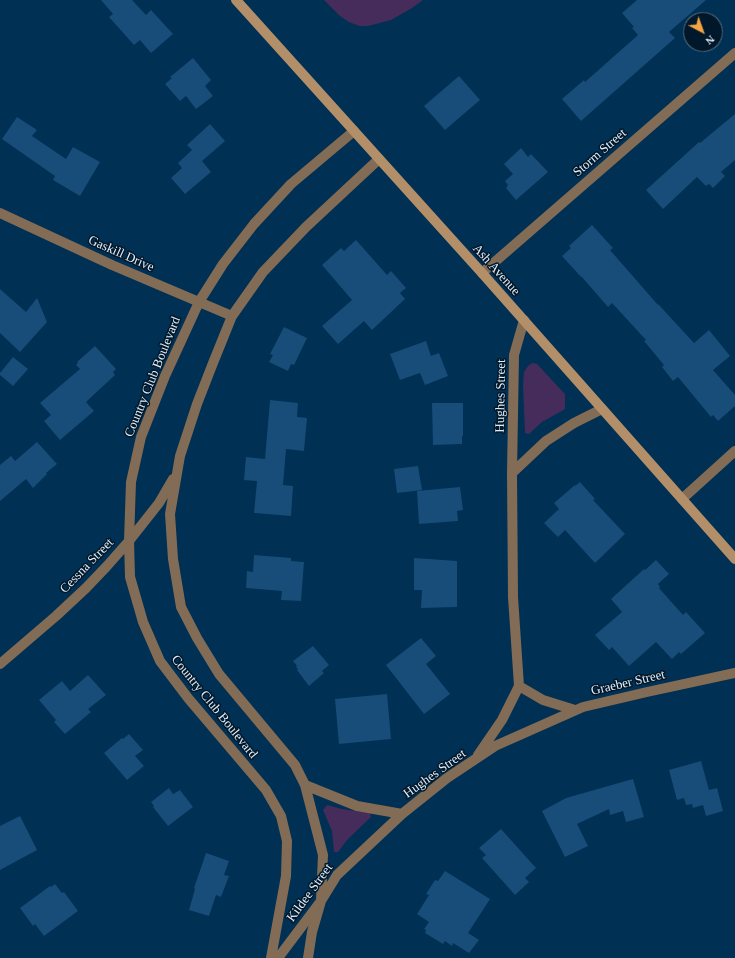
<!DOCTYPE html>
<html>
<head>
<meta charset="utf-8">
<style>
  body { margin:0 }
  #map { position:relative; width:735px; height:958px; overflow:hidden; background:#003053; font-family:Georgia,serif }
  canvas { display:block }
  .north { position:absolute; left:683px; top:12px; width:40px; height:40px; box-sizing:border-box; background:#01182b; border:1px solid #5b6e7e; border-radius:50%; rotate:139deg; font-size:11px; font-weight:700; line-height:16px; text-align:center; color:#e2eefa }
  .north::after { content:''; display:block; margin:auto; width:14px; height:18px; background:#f4a344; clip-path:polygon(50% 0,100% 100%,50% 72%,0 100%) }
</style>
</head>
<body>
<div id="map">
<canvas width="735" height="958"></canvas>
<div class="north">N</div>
</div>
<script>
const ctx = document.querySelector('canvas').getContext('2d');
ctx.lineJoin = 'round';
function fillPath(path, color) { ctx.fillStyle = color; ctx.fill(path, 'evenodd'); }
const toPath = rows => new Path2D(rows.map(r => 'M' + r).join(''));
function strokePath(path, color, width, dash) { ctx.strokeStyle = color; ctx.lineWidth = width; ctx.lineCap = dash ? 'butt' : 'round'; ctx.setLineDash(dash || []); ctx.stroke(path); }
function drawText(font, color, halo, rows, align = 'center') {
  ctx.font = font + ' Georgia,serif'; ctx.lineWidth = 3; ctx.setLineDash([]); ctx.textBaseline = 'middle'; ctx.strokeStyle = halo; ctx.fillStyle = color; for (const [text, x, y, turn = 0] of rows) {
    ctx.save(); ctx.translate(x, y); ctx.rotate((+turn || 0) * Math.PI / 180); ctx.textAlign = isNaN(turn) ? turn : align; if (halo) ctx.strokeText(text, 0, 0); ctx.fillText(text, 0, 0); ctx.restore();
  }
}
fillPath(toPath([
  [324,0,423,0,412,8,391,20,368,26,359,26,349,22,340,16],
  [532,363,537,364,565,394,565,409,542,422,529,434,525,433,523,385,524,372,528,366],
  [327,805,342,809,370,813,371,817,347,840,338,852,334,852,332,831,323,810]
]), '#452c5b');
fillPath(toPath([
  [101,0,132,0,146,15,151,10,173,34,151,53,140,40,134,45,109,17,113,14],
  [637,0,706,0,669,32,675,38,581,121,562,99,584,80,585,82,638,35,632,28,634,27,622,13],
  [193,58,211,80,205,86,213,96,196,109,186,96,180,101,165,84,172,78,170,77],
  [459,76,480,100,445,130,424,106],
  [735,114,735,160,721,172,725,176,713,188,709,184,706,186,697,177,663,209,646,190,699,142,700,143],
  [17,117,37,130,32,136,66,159,73,147,100,162,80,196,53,180,55,176,2,139],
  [210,124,225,141,202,161,211,172,185,194,171,178,182,168,178,163,192,150,187,145],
  [521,148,528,157,531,154,548,172,516,200,506,188,508,185,505,181,513,174,504,164],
  [592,225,613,248,610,250,658,305,658,304,694,343,709,330,730,356,713,370,735,395,735,406,718,421,713,415,711,417,678,377,673,381,662,367,664,365,644,341,646,340,612,303,608,307,581,276,581,277,562,256,571,248,569,246],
  [356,240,387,275,391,271,406,288,400,293,405,299,372,330,364,321,338,344,322,326,352,300,322,265,341,248,344,251],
  [0,289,26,312,37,298,47,322,20,352,0,333],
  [284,327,307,338,294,365,291,364,288,371,269,362,273,355,270,354],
  [426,341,431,356,439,353,448,376,425,385,420,373,400,380,390,354],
  [95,346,116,369,113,372,115,375,86,402,94,411,60,440,44,421,51,415,40,403,80,369,76,365,78,363,77,362],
  [13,357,28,369,13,386,0,375,0,373],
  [270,400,298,403,297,417,307,418,304,451,286,449,283,485,293,486,291,516,254,513,257,481,244,480,246,457,265,459],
  [432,403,463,403,463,436,462,436,462,444,433,445],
  [37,442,57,464,46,473,47,474,33,488,26,479,0,501,0,465,11,456,15,461],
  [418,466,422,490,397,493,394,469],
  [580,482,595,499,593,500,625,534,595,563,565,530,558,537,544,523,559,509,554,503,575,485,575,486],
  [460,487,463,510,457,511,458,521,419,524,417,491],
  [254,555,291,558,291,561,304,562,301,601,281,600,282,591,246,588,247,571,253,572],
  [414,558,457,561,457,607,421,608,422,590,414,590],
  [656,560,669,574,658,584,660,587,659,588,683,615,686,612,705,633,681,654,679,652,672,659,656,642,629,666,612,647,609,650,595,635,622,612,611,599,644,569,645,570],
  [421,638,436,656,426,664,450,694,424,714,386,665],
  [313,646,329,665,322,671,324,673,309,686,297,670,298,669,296,667,297,666,293,661],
  [88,675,106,695,88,709,91,712,65,734,54,722,56,720,39,700,62,681,70,691],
  [387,694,391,739,339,744,335,699],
  [129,734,143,750,135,756,144,766,127,780,104,753,122,738,123,739],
  [701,761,709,790,717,788,723,811,706,816,703,805,693,808,692,804,686,805,684,798,677,800,669,770],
  [633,779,644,817,626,822,623,811,610,815,609,809,577,824,588,846,565,857,542,811,566,798],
  [169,788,173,794,180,790,193,807,168,826,153,807,154,806,151,802],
  [20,816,37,850,0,870,0,826],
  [501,829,536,868,525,878,529,882,515,895,482,858,486,855,479,848],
  [206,853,229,861,224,875,229,876,221,897,216,895,209,916,189,910,195,889,194,888],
  [445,871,490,899,468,933,479,940,469,953,453,943,452,946,445,941,443,944,425,933,426,930,424,929,429,922,417,914,429,895,426,894,435,880,438,881],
  [55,884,62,893,64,892,78,911,44,936,35,924,33,926,20,908,50,886,51,887]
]), '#174d78');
strokePath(toPath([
  [0,213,112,265,232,316],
  [482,273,735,53],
  [512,473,546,441,574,423,602,409],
  [682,499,735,451],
  [0,664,56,616,86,588,107,566,129,541,159,503,173,479],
  [519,686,513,597,512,473,514,355,524,320],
  [519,686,543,700,575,710],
  [478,755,502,720,519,686],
  [305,785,357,806,402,814,447,778,495,746,583,707,647,692,735,673],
  [271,958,286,876,287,841,281,816,266,790,188,698,160,661,143,622,130,577,129,541,131,482,141,437,165,376,199,302,223,264,254,224,291,184,354,131],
  [278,958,321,901,337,875,402,814],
  [308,958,312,932,321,901,323,855,305,785,295,765,219,674,197,638,181,607,173,559,170,514,180,456,197,404,213,363,232,316,263,272,306,227,379,159]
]), '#836c55', 10);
strokePath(toPath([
  [236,0,482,273,735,559]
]), '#b38f69', 10);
drawText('13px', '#e2eefa', '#01182b', [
  ["Storm Street",600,153,-41],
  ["Gaskill Drive",121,254,24],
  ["Ash Avenue",496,270,48],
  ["Country Club Boulevard",153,377,-68],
  ["Hughes Street",501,396,-89],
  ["Cessna Street",87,566,-46],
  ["Graeber Street",628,683,-13],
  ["Country Club Boulevard",214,707,51],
  ["Hughes Street",435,774,-36],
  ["Kildee Street",310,893,-54]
]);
</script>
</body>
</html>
